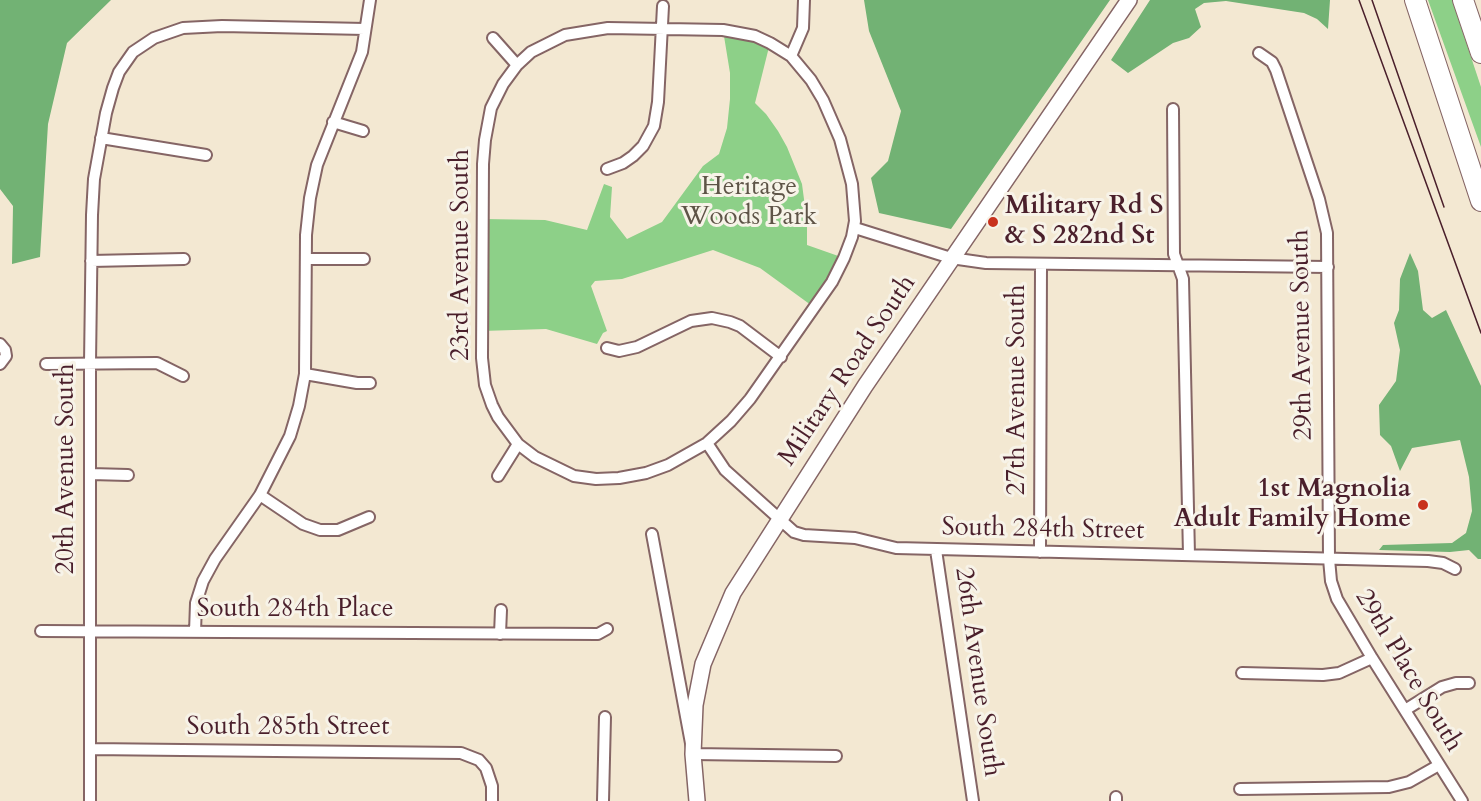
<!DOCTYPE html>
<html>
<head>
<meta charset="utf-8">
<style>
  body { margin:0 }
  canvas { display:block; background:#f3e8d2 }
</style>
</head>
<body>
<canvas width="1481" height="801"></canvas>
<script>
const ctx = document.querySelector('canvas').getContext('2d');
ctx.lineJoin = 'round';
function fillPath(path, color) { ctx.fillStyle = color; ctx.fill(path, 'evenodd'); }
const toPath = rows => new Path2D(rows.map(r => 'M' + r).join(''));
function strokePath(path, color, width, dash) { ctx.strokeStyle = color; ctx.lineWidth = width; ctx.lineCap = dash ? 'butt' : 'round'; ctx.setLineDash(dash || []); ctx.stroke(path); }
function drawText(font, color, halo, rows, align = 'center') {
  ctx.font = font + ' Cardo,serif'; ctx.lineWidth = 6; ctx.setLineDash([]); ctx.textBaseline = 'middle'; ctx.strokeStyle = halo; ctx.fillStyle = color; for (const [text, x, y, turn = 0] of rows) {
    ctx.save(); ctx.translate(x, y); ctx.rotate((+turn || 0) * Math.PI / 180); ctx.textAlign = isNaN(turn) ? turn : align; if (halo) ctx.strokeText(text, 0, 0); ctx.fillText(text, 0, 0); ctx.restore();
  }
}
fillPath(toPath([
  [1428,0,1452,0,1481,87,1481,147],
  [723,30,770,43,755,103,766,114,778,131,787,147,802,184,807,222,807,245,844,258,815,308,760,268,713,250,622,279,595,281,591,286,607,331,603,333,597,344,546,329,482,331,483,219,545,220,587,230,604,184,612,187,610,217,627,239,662,222,703,166,719,154,727,128,730,99,730,73]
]), '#8dd088');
fillPath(toPath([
  [0,0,111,0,67,43,48,124,40,257,12,264,13,206,0,189],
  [864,0,1110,0,951,229,879,213,871,178,888,161,901,111,869,31],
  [1150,0,1330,0,1328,29,1317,19,1304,13,1226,1,1204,3,1195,9,1201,27,1189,38,1173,43,1128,73,1111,60],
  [1410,253,1418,271,1423,310,1432,318,1446,310,1481,386,1481,559,1478,559,1469,550,1450,552,1379,550,1383,545,1452,543,1466,533,1472,511,1469,477,1460,440,1412,448,1400,471,1391,446,1380,435,1379,405,1396,381,1400,350,1394,323,1399,310,1400,279]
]), '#72b274');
const street = toPath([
  [608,28,723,30,755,36,770,43,791,56,811,80,823,100,840,139,852,184,855,221,852,237,844,258,832,282,750,399,731,421,707,443,668,465,646,473,619,478,596,479,574,476,535,457,518,444,498,417,492,405,485,385,482,358,483,164,485,140,491,108,503,84,517,65,531,52,565,35,608,28],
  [493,38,517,65],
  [1259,53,1272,62,1276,70,1319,199,1327,233,1329,559,1331,581,1337,599,1372,658,1462,801],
  [791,56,803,28,804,0],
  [1173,109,1174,254,1183,279,1189,555],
  [333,122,363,131],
  [101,138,206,155],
  [607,169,623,163,633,156,643,146,654,126,658,102,663,6],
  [855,228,951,258,986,263,1328,267],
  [306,259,364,259],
  [91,261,184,259],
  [0,344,5,350,6,356,0,364],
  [607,348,619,351,637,347,691,321,712,318,730,322,740,326,781,357],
  [46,364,157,363,183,376],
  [305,374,357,383,370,383],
  [707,443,725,470,794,532,804,535,855,538,896,548,1428,561,1443,563,1455,569],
  [91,474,128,475],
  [498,476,518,444],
  [260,495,303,524,320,530,338,530,369,517],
  [652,534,693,754,836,756],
  [936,550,973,801],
  [1040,552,1041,264],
  [41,631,598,634,607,629],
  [195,632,196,603,203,581,215,559,260,495,290,436,299,406,305,374,306,235,310,198,317,165,362,52,370,0],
  [500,634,501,610],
  [1242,673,1323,675,1339,673,1372,658],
  [1405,710,1442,687,1456,683,1469,683],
  [90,749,461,753,479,760,486,768,492,786,492,801],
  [1240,789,1389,787,1409,782,1439,765],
  [90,801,90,363,92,215,94,179,106,113,113,88,119,72,133,52,154,38,183,28,222,26,365,29],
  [603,801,605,717],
  [1116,801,1116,797]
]);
const secondary = toPath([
  [697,801,693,754,695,705,703,664,733,593,865,386,1129,0]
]);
const highway = toPath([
  [1415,0,1481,201],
  [1463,0,1481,53]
]);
strokePath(street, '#856565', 14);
strokePath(secondary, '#856565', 18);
strokePath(highway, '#856565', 22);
strokePath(street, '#fff', 10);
strokePath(secondary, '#fff', 15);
strokePath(highway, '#fff', 20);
strokePath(toPath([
  [1359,0,1481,333],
  [1372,0,1444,207]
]), '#4a1f2b', 1.5);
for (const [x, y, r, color] of [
  [993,222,6,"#c8321e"],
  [1423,505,6,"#c8321e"]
]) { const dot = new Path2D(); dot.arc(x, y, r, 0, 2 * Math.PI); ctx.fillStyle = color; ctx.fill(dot); strokePath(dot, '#f7f3e8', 2); }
drawText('26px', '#5e5447', '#f7f3e8', [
  ["Heritage",749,188],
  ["Woods Park",749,218]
]);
drawText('bold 26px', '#4a1f2b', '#f7f3e8', [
  ["Military Rd S",1005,207],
  ["& S 282nd St",1005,237],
  ["1st Magnolia",1411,490,"right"],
  ["Adult Family Home",1411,520,"right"]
], 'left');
drawText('26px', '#4a1f2b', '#f7f3e8', [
  ["23rd Avenue South",462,255,-90],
  ["29th Avenue South",1303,335,-91],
  ["Military Road South",848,371,-56],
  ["27th Avenue South",1018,390,-90],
  ["20th Avenue South",67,469,-90],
  ["South 284th Street",1043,530,1],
  ["South 284th Place",295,610],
  ["29th Place South",1408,671,59],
  ["26th Avenue South",977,672,82],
  ["South 285th Street",288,728]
]);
</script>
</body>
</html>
